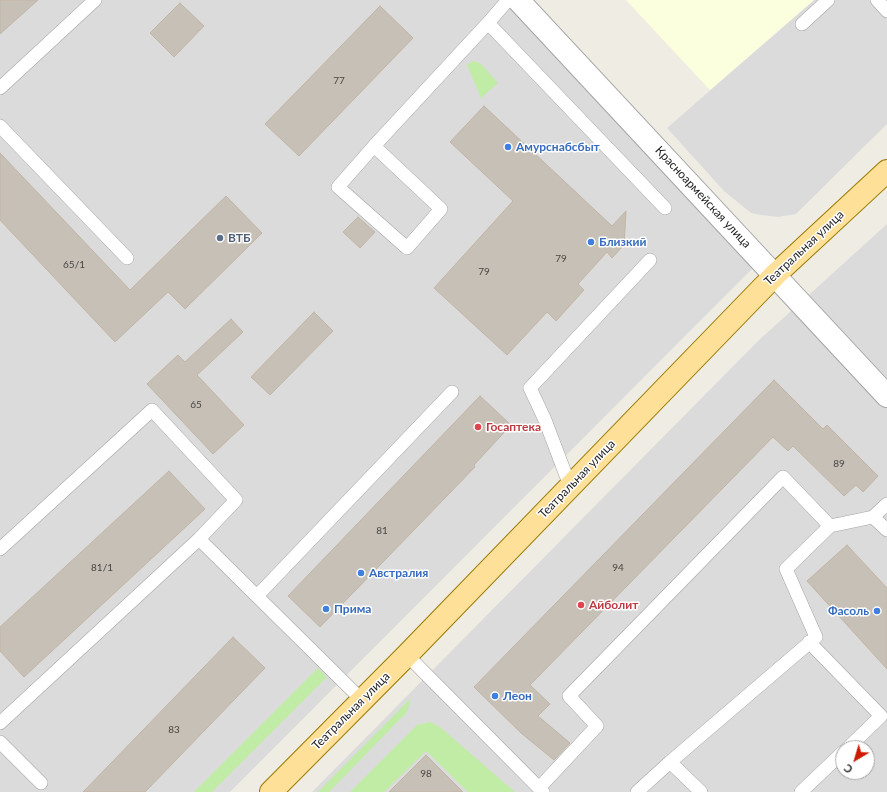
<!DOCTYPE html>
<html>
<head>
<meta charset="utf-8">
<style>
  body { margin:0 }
  #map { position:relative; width:887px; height:792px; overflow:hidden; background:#efede3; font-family:Lato,sans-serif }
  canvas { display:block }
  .north { position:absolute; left:835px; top:740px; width:40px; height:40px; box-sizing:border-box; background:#fff; border:1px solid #a5a5a5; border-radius:50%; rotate:218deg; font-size:11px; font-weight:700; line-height:16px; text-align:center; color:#1e1e1e }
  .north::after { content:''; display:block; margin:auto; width:14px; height:18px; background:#cc1a00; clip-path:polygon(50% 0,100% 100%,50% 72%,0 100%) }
</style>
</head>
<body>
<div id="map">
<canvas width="887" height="792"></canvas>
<div class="north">С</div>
</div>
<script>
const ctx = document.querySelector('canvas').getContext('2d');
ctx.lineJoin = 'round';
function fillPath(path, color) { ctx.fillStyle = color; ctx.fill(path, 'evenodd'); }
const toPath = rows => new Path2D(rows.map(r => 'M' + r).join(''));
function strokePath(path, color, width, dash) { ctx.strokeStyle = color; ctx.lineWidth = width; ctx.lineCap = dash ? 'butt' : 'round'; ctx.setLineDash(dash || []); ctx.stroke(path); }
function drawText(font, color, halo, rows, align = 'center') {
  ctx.font = font + ' Lato,sans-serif'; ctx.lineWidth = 3; ctx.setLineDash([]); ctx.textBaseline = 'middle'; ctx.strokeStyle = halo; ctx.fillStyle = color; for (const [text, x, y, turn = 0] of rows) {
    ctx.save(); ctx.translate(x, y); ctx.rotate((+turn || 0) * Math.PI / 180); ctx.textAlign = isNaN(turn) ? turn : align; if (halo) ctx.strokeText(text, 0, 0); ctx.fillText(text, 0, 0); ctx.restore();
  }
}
fillPath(toPath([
  [0,0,507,0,756,265,230,792,0,792],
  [814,0,887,0,887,124,796,214,778,217,761,215,751,213,724,191,667,128],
  [887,224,887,792,312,792,758,341],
  [843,748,867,748,867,772,843,772]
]), '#dcdbdb');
fillPath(toPath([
  [626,0,814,0,710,90]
]), '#fbffdd');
fillPath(toPath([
  [473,61,480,63,498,83,481,98,467,65],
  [318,668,327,677,212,792,194,792],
  [411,698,407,712,329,792,318,792],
  [430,722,440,727,515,792,468,792,426,751,384,792,350,792,417,725]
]), '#c0eca6');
const building = toPath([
  [0,0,38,0,0,34,0,0],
  [180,3,204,26,174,57,150,33,180,3],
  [380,6,413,38,299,156,265,124,380,6],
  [484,106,612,226,626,211,624,245,612,258,607,252,578,284,584,290,556,321,547,312,507,355,434,288,513,201,450,142,484,106],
  [0,153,130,290,226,196,262,233,185,309,168,292,115,342,0,220,0,153],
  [358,217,375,232,360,248,343,232,358,217],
  [314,312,333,331,270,395,251,377,314,312],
  [231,319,243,332,197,375,244,425,213,454,147,384,178,355,185,362,231,319],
  [774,380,823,429,827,425,878,476,863,492,856,485,844,496,793,446,788,451,773,437,530,685,550,704,538,716,570,743,554,760,521,733,474,687,774,380],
  [480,396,511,425,474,465,475,467,320,627,288,596,480,396],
  [169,471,205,509,24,677,0,651,0,627,169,471],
  [847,545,887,588,887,669,807,581,847,545],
  [233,637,265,668,145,792,83,792,233,637],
  [426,755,463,792,389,792,426,755]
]);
fillPath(building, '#c7c0b6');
strokePath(building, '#c2b5a5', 1);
const service = toPath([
  [508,0,488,23,665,208],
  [877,0,887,11],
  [802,24,828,0],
  [0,88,95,0],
  [0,126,127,258],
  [374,146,441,209,407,248,338,187,374,146,488,23],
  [570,486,545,420,530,388,650,260],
  [873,517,887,530],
  [0,549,152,410,236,500,199,539,361,699],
  [257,596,452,392],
  [809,642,881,716,848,748],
  [407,655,543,792],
  [0,723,199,539],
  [0,742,41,783],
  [670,762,701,792],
  [539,788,597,726,569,696,783,477,830,526],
  [637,792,670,762,816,637,786,569,830,526,873,517,887,504],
  [801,792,843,752]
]);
const tertiary = toPath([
  [518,0,887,396]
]);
const primary = toPath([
  [271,792,407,655,776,274,887,171]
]);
strokePath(service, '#a5a5a5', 14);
strokePath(tertiary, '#a5a5a5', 24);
strokePath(primary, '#987900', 24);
strokePath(service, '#fff', 13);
strokePath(tertiary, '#fff', 22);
strokePath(primary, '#ffe099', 22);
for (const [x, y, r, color] of [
  [508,147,4,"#3f7fe0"],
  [220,238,4,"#5c6f8a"],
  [591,242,4,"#3f7fe0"],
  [478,427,4,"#e0444e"],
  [361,573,4,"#3f7fe0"],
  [581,605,4,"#e0444e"],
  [326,609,4,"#3f7fe0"],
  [877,611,4,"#3f7fe0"],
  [495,696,4,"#3f7fe0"]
]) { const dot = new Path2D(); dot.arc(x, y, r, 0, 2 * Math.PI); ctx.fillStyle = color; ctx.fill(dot); strokePath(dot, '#fff', 1.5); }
drawText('10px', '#484644', null, [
  ["77",339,81],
  ["79",561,259],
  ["65/1",74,265],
  ["79",484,272],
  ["65",196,405],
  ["89",839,464],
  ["81",382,531],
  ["81/1",102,568],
  ["94",618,568],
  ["83",174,730],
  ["98",426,774]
]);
drawText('bold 12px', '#366cbe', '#fff', [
  ["Амурснабсбыт",516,147],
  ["Близкий",599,242],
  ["Австралия",369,573],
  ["Прима",334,609],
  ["Фасоль",869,611,"right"],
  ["Леон",503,696]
], 'left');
drawText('12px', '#1e1e1e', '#fff', [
  ["Красноармейская улица",703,197,47],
  ["Театральная улица",804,248,-43],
  ["Театральная улица",577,479,-46],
  ["Театральная улица",351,711,-45]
]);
drawText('bold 12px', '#4e5e75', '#fff', [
  ["ВТБ",228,238]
], 'left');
drawText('bold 12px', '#be3a42', '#fff', [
  ["Госаптека",486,427],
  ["Айболит",589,605]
], 'left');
</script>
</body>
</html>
